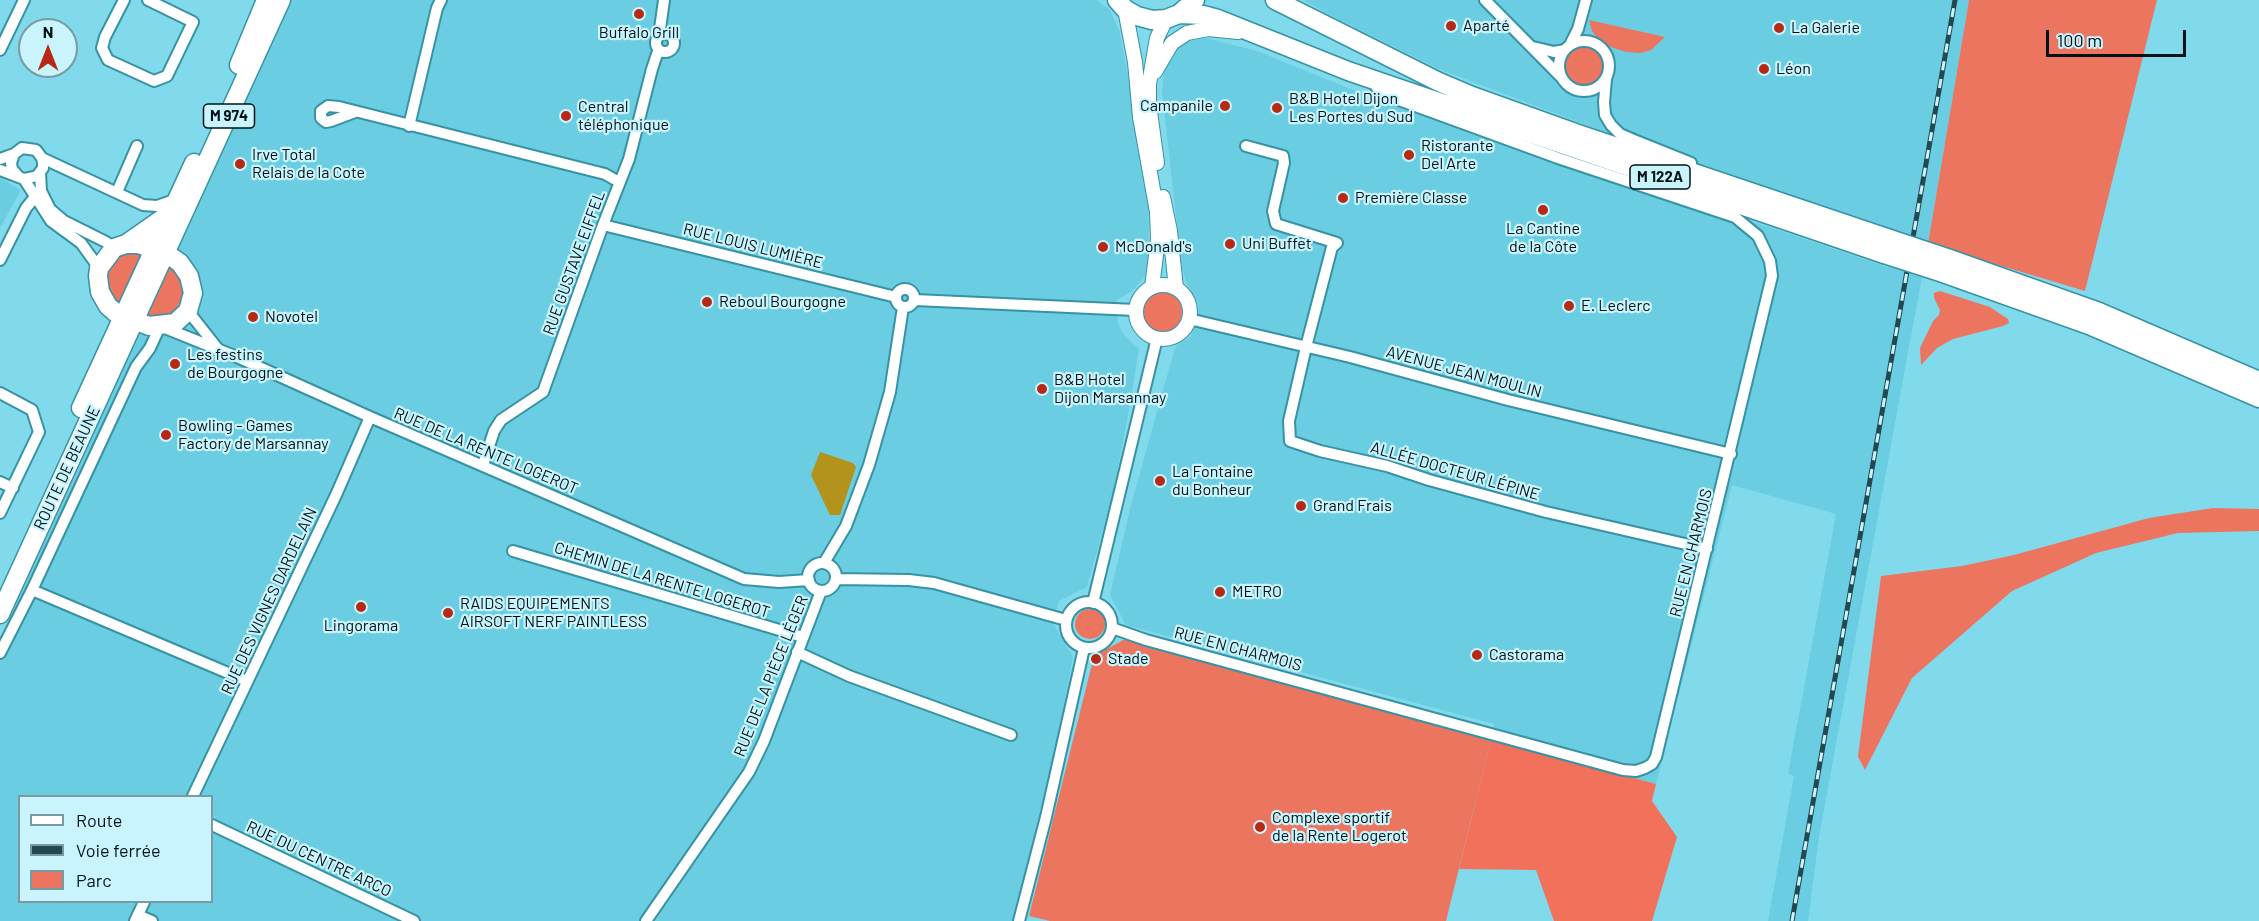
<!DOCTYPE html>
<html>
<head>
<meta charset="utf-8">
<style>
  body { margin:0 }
  #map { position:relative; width:2259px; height:921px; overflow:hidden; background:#81daec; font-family:Barlow,sans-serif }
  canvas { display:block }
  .legend { position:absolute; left:18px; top:795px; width:195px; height:108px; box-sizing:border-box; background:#caf4fd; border:2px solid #799aa1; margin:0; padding:8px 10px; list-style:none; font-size:18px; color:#001217 }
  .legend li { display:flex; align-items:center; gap:12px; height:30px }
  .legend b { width:30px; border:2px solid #799aa1 }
  .north { position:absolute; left:18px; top:18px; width:60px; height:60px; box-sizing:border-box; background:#caf4fd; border:2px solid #799aa1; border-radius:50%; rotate:0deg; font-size:16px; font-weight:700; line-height:24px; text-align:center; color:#001217 }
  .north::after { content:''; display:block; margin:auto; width:21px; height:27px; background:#b62913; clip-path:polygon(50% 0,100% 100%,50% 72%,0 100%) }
  .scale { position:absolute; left:2046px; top:30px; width:140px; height:27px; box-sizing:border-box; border:3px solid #001217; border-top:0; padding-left:8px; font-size:18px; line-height:21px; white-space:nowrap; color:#001217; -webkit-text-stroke:4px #caf4fd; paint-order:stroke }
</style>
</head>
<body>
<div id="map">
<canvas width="2259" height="921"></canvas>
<ul class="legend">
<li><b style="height:8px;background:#fff"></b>Route</li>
<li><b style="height:8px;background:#234851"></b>Voie ferrée</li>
<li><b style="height:16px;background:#ec7560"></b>Parc</li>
</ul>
<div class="north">N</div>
<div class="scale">100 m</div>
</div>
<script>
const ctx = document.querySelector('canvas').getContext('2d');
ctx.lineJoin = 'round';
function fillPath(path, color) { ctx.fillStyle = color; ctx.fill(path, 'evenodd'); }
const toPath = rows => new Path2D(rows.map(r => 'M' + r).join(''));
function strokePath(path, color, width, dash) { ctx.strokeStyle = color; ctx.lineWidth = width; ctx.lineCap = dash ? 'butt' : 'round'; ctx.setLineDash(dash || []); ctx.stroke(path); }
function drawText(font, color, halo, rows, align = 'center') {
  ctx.font = font + ' Barlow,sans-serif'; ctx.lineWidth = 4.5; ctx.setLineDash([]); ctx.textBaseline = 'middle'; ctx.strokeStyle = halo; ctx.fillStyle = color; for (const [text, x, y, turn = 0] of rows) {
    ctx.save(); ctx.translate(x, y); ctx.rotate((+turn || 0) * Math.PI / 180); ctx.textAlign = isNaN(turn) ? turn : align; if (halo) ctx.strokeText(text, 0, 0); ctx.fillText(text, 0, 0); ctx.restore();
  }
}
fillPath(toPath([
  [292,0,1097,0,1110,10,1119,30,1136,114,1149,203,1148,268,1144,278,1132,291,1117,300,1118,323,1123,334,1139,349,1127,422,1112,497,1087,587,1059,601,1053,623,1073,657,1056,748,1013,921,0,921,0,641,257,68],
  [20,796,212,796,212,902,20,902],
  [1304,0,1969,0,1928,244,1602,131,1441,70,1329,15],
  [1193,38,1206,38,1257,51,1368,96,1784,232,1887,267,1890,260,1923,271,1819,837,1808,921,1768,921,1794,776,1788,774,1836,514,1732,485,1656,784,1491,739,1494,724,1126,625,1110,595,1131,505,1174,351,1177,345,1190,337,1199,305,1186,282,1182,269,1162,92,1164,70,1169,58,1181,44],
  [0,178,21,190,0,228]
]), '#6bcde1');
fillPath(toPath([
  [1969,0,2157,0,2085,291,1928,244],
  [1589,20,1665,37,1651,50,1641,53,1626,52,1605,45,1598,39,1592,31],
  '1564 67a20 20 0 1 1 40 0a20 20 0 1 1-40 0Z',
  [133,251,144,253,119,308,111,298,105,277,111,263,116,257],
  [170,266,179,276,183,287,182,298,176,309,168,316,159,318,143,317],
  [1940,291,1990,307,2008,319,2009,323,2003,326,1953,339,1937,348,1921,365,1920,348,1933,321,1939,315,1940,310,1934,298,1934,293],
  '1142 312a20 20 0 1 1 40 0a20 20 0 1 1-40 0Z',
  [2213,508,2259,509,2259,531,2178,533,2096,553,2012,591,1912,678,1865,770,1858,757,1881,576,1962,566,2014,555,2149,518],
  '1075 624a15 15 0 1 1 30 0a15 15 0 1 1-30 0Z',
  [1127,638,1491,739,1446,921,1050,921,1029,916,1094,656]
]), '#ec7560');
fillPath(toPath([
  [1491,739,1656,784,1652,801,1677,837,1652,921,1554,921,1536,870,1459,869]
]), '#f2715a');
fillPath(toPath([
  [820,452,853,463,856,467,840,515,830,515,811,475]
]), '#b4931c');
const minor = toPath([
  [124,0,105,37,102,48,108,60,154,81,167,76,193,22,148,0],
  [1485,0,1561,77],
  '656 43a9 9 0 1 1 18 0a9 9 0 1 1-18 0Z',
  [659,36,664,0],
  '1559 66a25 25 0 1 1 50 0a25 25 0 1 1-50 0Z',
  [1570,45,1578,29,1586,0],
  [1533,47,1554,52,1565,50],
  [0,50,24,0],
  [1606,79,1604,102,1605,115,1611,125,1620,134,1634,140,1691,163],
  [355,112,331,121,326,122,321,118,321,111,328,106,339,107,605,174,619,182],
  [409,126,437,8,441,0],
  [1246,146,1283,156,1284,163,1273,211,1276,224,1337,243,1332,247,1306,347,1289,421,1290,441,1320,451,1387,466,1429,480,1546,512,1707,549],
  [42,158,143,205,157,206,177,199],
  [0,159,14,154],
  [0,170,24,179,37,176,43,168,43,163,42,158,36,150,22,148,14,154,11,163,12,169,19,177],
  [40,173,41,191,50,209,64,221,106,242,114,248],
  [24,179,51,221,81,243,99,268],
  [117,192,137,146],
  [603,225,896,297],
  [0,260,26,208,35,197],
  '896 298a9 9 0 1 1 18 0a9 9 0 1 1-18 0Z',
  [915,300,1135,310],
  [188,311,218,349],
  [1189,319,1350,357,1508,400,1731,454],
  [0,393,32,410,39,432,0,513],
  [483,465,494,431,501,420,543,392,603,225,629,159,652,69,657,54,661,51],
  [0,482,13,488],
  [513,551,803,637],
  [824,563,846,526,869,465,890,392,903,307],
  '808 577a14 14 0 1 1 28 0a14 14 0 1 1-28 0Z',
  [836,579,909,580,934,583,1066,620],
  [32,590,247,681],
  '1066 625a23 23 0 1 1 46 0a23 23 0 1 1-46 0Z',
  [1093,603,1157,338],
  [1112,628,1146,640,1623,770,1636,771,1645,768,1652,764,1656,757,1772,276,1770,261,1758,236,1735,217,1558,158,1399,100,1377,88],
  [797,652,849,676,1011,735],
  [0,653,32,590,136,367,150,348,160,326,237,357,370,417,744,579,779,582,809,580],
  [193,796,336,495,370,417],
  [212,825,414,921],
  [138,915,152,921],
  [135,921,144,902],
  [646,921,749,772,764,741,821,591],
  [1019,921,1046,817,1084,648]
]);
const tertiary = toPath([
  [1125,9,1135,62,1140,117,1157,212,1158,239,1152,287],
  [1155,72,1172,43,1187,33,1208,29,1238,32],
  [1157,163,1149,104,1149,84,1157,38,1166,19],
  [1163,197,1170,231,1176,288],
  '1136 312a27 27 0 1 1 54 0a27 27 0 1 1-54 0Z'
]);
const primary = toPath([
  [1117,0,1125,9,1137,16,1152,20,1166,19,1179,14,1195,0],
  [1275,0,1439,82,1472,96,1578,134,1887,238],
  [1179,14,1203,15,1218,19,1348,71,1884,254],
  [239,65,266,0],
  [126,244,138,244,166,253,180,263,189,276,193,293,188,311,175,323,149,326,116,313,108,306,100,292,98,276,99,268,114,248,126,244,166,216],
  [1947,258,2099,312,2259,381],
  [1943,273,2089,325,2259,398],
  [81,408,194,163],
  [0,614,281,0]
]);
strokePath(minor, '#3693a4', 14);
strokePath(tertiary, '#3693a4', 16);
strokePath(primary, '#3693a4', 21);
strokePath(minor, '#fff', 10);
strokePath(tertiary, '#fff', 14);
strokePath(primary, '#fff', 18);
const rail = toPath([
  [1792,921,1955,0]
]);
strokePath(rail, '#234851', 5);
strokePath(rail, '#caf4fd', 3, [9]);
const primaryBridge = toPath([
  [1887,238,1947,258],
  [1884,254,1943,273]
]);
strokePath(primaryBridge, '#3693a4', 21, []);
strokePath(primaryBridge, '#fff', 18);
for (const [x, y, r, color] of [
  [639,14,6,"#b62913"],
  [1451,26,6,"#b62913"],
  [1779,28,6,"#b62913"],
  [1764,69,6,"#b62913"],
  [1225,106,6,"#b62913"],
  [1277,108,6,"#b62913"],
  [566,116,6,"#b62913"],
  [1409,155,6,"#b62913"],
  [240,164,6,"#b62913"],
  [1343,198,6,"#b62913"],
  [1543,210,6,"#b62913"],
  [1230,244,6,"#b62913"],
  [1103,247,6,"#b62913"],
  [707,302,6,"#b62913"],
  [1569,306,6,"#b62913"],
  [253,317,6,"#b62913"],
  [175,364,6,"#b62913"],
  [1042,389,6,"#b62913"],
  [166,435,6,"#b62913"],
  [1160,481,6,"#b62913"],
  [1301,506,6,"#b62913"],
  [1220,592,6,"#b62913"],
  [361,607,6,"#b62913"],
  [448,613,6,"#b62913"],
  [1477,655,6,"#b62913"],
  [1096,659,6,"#b62913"],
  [1260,827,6,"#b62913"]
]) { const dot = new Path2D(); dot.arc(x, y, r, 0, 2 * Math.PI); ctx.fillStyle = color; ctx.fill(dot); strokePath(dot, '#caf4fd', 2); }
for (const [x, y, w] of [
  [229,116,51],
  [1660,177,60]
]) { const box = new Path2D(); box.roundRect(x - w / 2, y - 12, w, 24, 4.5); ctx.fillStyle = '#caf4fd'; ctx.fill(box); strokePath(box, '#001217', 1.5); }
drawText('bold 15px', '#001217', null, [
  ["M 974",229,116],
  ["M 122A",1660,177]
]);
drawText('16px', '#001217', '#caf4fd', [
  ["Aparté",1463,26],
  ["La Galerie",1791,28],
  ["Buffalo Grill",639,33,"center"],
  ["Léon",1776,69],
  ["B&B Hotel Dijon",1289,99],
  ["Les Portes du Sud",1289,117],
  ["Campanile",1213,106,"right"],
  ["Central",578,107],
  ["téléphonique",578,125],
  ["Ristorante",1421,146],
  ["Del Arte",1421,164],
  ["Irve Total",252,155],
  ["Relais de la Cote",252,173],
  ["Première Classe",1355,198],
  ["La Cantine",1543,229,"center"],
  ["de la Côte",1543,247,"center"],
  ["Uni Buffet",1242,244],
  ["McDonald's",1115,247],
  ["Reboul Bourgogne",719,302],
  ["E. Leclerc",1581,306],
  ["Novotel",265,317],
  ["Les festins",187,355],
  ["de Bourgogne",187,373],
  ["B&B Hotel",1054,380],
  ["Dijon Marsannay",1054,398],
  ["Bowling - Games",178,426],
  ["Factory de Marsannay",178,444],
  ["La Fontaine",1172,472],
  ["du Bonheur",1172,490],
  ["Grand Frais",1313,506],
  ["METRO",1232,592],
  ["RAIDS EQUIPEMENTS",460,604],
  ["AIRSOFT NERF PAINTLESS",460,622],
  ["Lingorama",361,626,"center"],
  ["Castorama",1489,655],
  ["Stade",1108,659],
  ["Complexe sportif",1272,818],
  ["de la Rente Logerot",1272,836]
], 'left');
drawText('16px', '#001217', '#caf4fd', [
  ["RUE LOUIS LUMIÈRE",753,246,14],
  ["RUE GUSTAVE EIFFEL",574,263,-70],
  ["AVENUE JEAN MOULIN",1464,372,15],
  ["RUE DE LA RENTE LOGEROT",486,451,23],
  ["ROUTE DE BEAUNE",67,468,-65],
  ["ALLÉE DOCTEUR LÉPINE",1455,471,16],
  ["RUE EN CHARMOIS",1691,553,-76],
  ["CHEMIN DE LA RENTE LOGEROT",662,580,17],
  ["RUE DES VIGNES DARDELAIN",269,601,-65],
  ["RUE EN CHARMOIS",1238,649,15],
  ["RUE DE LA PIÈCE LÉGER",771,676,-68],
  ["RUE DU CENTRE ARCO",319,859,25]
]);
</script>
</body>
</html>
